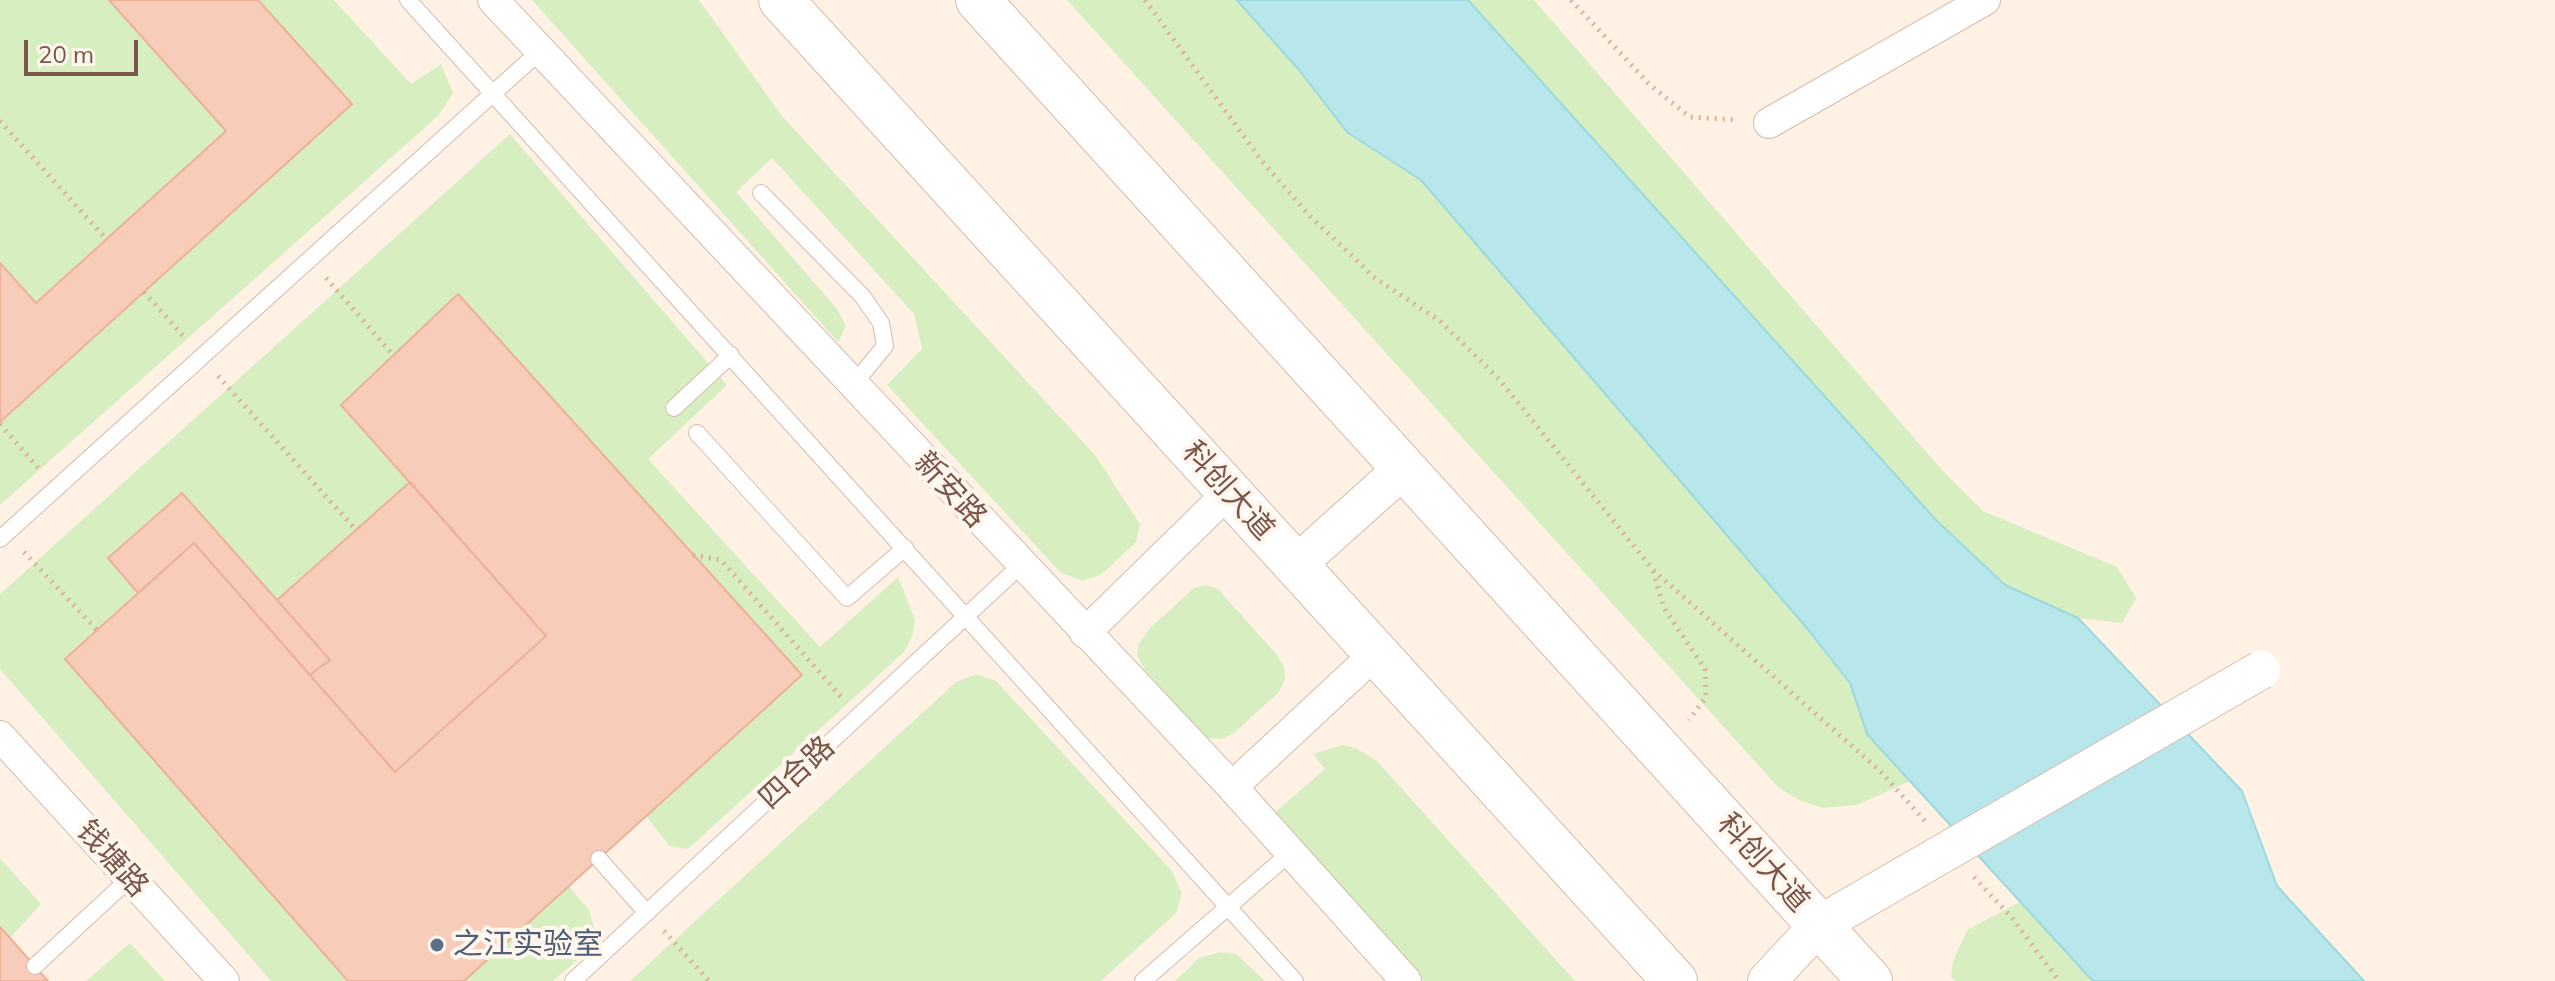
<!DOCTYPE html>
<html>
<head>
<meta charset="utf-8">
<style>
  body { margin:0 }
  #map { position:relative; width:2555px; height:981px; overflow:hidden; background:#fff2e5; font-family:Mulish,sans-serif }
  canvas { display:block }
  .scale { position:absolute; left:24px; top:40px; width:114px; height:36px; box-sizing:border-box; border:4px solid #7b5547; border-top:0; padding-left:10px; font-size:24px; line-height:28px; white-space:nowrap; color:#7b5547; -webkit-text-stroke:6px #fff7ed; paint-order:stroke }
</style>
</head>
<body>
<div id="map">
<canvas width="2555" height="981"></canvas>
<div class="scale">20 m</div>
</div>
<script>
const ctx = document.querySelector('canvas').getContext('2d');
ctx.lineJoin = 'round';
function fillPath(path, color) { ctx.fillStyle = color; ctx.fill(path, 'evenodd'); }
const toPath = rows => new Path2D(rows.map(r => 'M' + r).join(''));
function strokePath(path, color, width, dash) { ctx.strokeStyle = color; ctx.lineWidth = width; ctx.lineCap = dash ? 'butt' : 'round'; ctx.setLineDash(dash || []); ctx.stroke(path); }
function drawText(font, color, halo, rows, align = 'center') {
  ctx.font = font + ' Mulish,"Noto Sans SC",sans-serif'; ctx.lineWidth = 8; ctx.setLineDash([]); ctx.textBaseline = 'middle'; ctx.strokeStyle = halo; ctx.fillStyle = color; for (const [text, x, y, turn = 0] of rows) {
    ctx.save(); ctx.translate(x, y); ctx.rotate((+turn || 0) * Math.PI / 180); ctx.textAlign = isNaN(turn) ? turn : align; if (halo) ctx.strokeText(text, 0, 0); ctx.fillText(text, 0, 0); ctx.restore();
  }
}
fillPath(toPath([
  [0,0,334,0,411,84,441,64,453,93,438,116,0,505],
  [532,0,699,0,782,116,1095,455,1140,524,1136,542,1102,574,1082,581,1060,572,887,385,922,349,914,314,772,158,736,192,837,309,846,326,838,342],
  [1067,0,1237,0,1300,71,1347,132,1421,180,1806,627,1850,683,1867,734,1910,781,1857,805,1823,808,1799,800,1778,787],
  [1468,0,1534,0,1942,470,1983,511,2117,567,2136,598,2122,623,2078,618,2005,585,1936,520],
  [510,134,727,385,648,459,820,647,898,577,915,620,912,637,904,652,688,849,670,846,635,803,555,870,589,910,596,935,584,954,553,981,271,981,0,669,0,594],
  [1205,585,1218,589,1277,655,1284,667,1285,679,1279,692,1233,734,1221,739,1207,738,1192,725,1145,670,1137,655,1138,645,1149,629,1194,588],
  [976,674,996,681,1172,871,1182,894,1176,913,1101,981,630,981,956,682],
  [1342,745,1356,748,1377,761,1575,981,1424,981,1273,814,1325,769,1313,754],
  [0,858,41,904,10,938,0,927],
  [2020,902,2090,978,2094,981,1955,981,1951,977,1953,961,1967,930],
  [130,943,165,981,86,981],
  [1221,952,1236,954,1265,981,1175,981,1199,958]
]), '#d7eec1');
const water = toPath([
  [1237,0,1468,0,1936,520,2005,585,2078,618,2242,791,2277,886,2364,981,2094,981,2090,978,1867,734,1850,683,1806,627,1421,180,1347,132,1300,71,1237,0]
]);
fillPath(water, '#b7e7eb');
strokePath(water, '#9cd9de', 2);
const building = toPath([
  [109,0,258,0,352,104,0,422,0,263,36,303,226,131,109,0],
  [458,294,802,675,464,981,348,981,65,659,194,543,395,772,546,636,341,405,458,294],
  [410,482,546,636,395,772,310,675,330,660,277,600,410,482],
  [182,493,277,600,330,660,310,675,194,543,138,593,108,558,182,493],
  [0,927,10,938,48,981,0,981,0,927]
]);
fillPath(building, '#f7cdb9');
strokePath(building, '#ecb198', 2);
const service = toPath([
  [408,0,1295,981],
  [761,193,863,297,881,323,885,346,853,385],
  [674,408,731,355],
  [697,433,847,598,905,548],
  [0,539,540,51],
  [599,859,647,913],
  [35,966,130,878],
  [573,981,1021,565],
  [1143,981,1291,852]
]);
const minor = toPath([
  [493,0,1232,787,1406,981],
  [1769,123,1985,0],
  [1085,633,1229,492],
  [0,736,224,981],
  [1232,787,1376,653]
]);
const tertiary = toPath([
  [1296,565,1404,468],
  [1767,981,1819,925,1907,874]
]);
const secondary = toPath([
  [781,0,1675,981],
  [978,0,1870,981]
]);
strokePath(service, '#d4bbac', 18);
strokePath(minor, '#d4bbac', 32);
strokePath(tertiary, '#d4bbac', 40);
strokePath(secondary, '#d8baa9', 46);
strokePath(toPath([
  [1145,0,1261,160,1309,215,1375,278,1440,321,1499,379,1653,570,1879,770,1925,821],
  [1571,0,1650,85,1690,117,1738,120],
  [0,121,106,239],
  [326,278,393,355],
  [144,292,185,338],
  [218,376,356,530],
  [0,424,40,470],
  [24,552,97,630],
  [693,555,721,560,842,698],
  [1653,571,1664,608,1705,669,1706,697,1689,720],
  [1974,877,2013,919,2059,981],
  [664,931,709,981]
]), '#ddb09c', 5, [2, 6]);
strokePath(service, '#fff', 16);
strokePath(minor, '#fff', 30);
strokePath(tertiary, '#fff', 38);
strokePath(secondary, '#fff', 44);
const tertiaryBridge = toPath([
  [1907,874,2261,670]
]);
strokePath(tertiaryBridge, '#d4bbac', 40, []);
strokePath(tertiaryBridge, '#fff', 38);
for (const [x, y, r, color] of [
  [437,945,8,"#5c6f8a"]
]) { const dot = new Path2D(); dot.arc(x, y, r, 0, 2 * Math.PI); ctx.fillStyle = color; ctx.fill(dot); strokePath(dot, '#fff7ed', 3); }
drawText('30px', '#7b5547', '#fff7ed', [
  ["新安路",950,490,47],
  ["科创大道",1228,491,48],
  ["四合路",797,773,-43],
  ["钱塘路",112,859,48],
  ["科创大道",1763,863,48]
]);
drawText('30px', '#4e5e75', '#fff7ed', [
  ["之江实验室",453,945]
], 'left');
</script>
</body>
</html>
